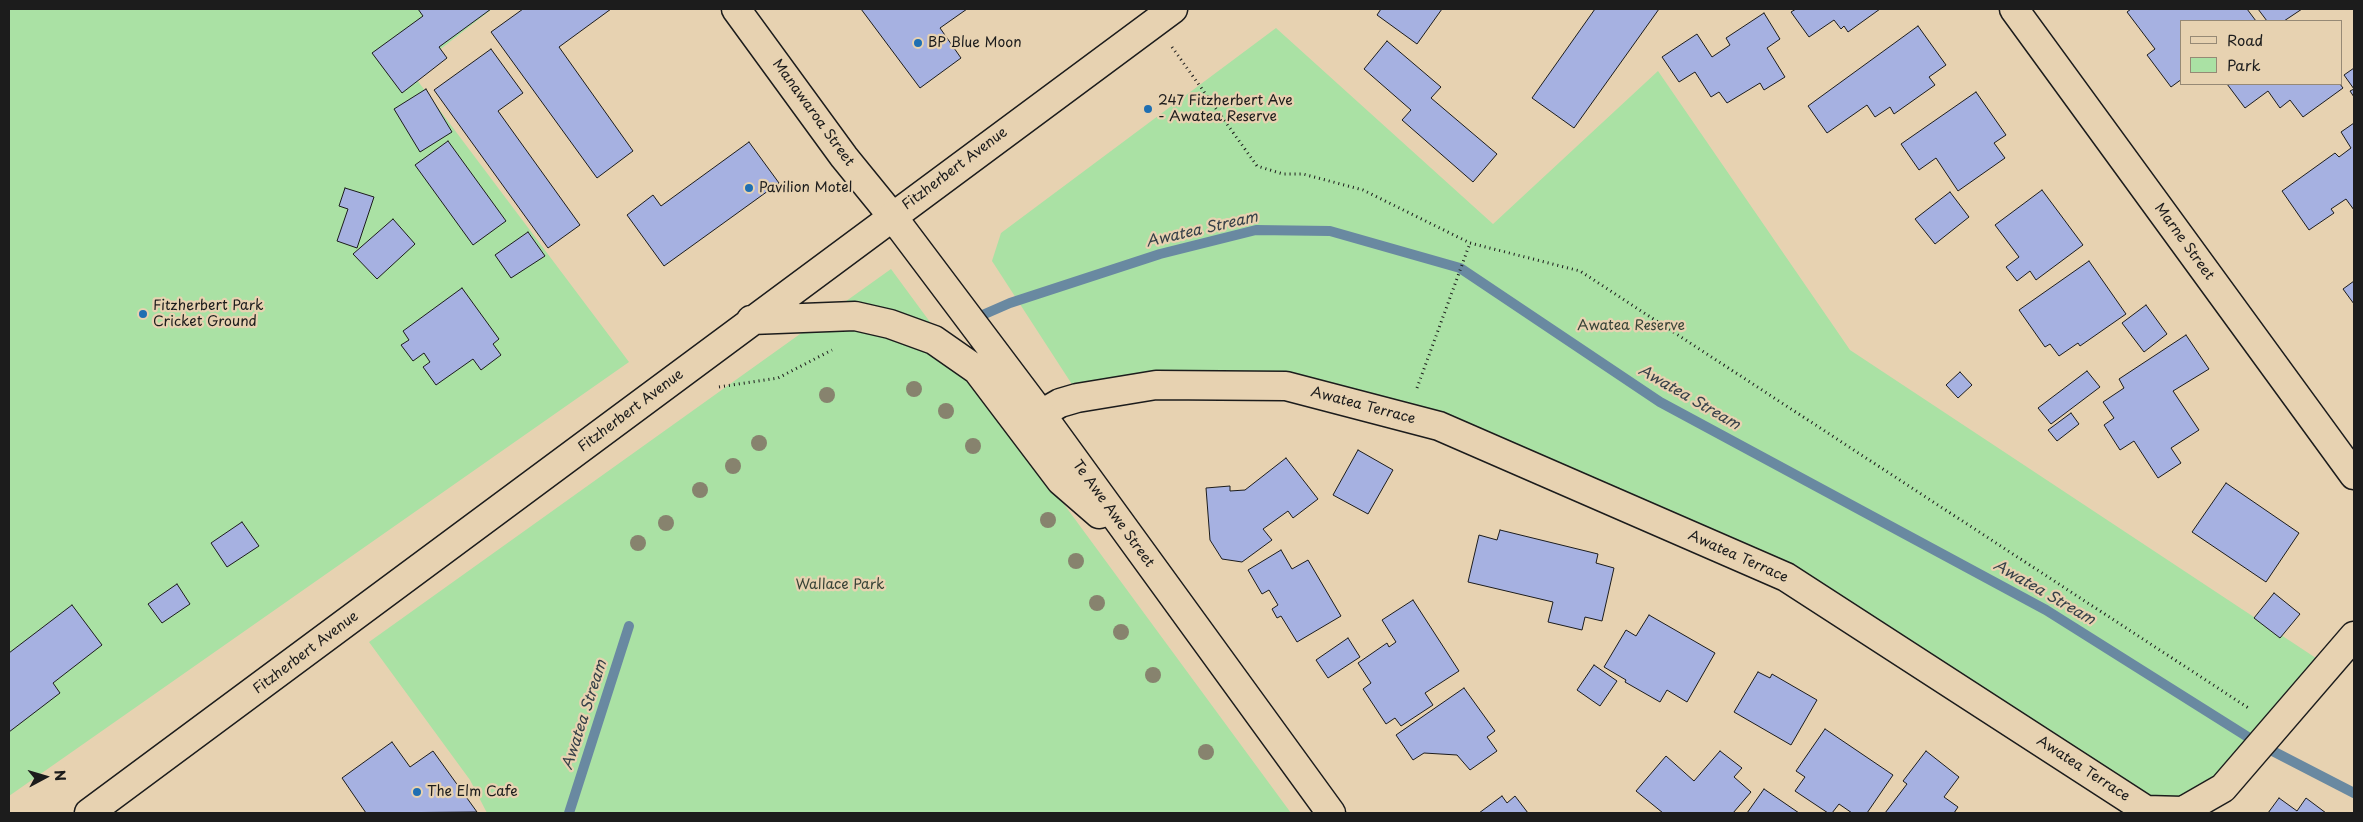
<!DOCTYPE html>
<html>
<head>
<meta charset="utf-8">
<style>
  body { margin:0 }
  #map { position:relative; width:2363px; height:822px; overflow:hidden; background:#e7d2b1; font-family:"Playpen Sans",sans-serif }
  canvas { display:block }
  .frame { position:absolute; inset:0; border:10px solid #1c1c1c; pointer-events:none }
  .legend { position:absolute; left:2180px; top:20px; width:162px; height:65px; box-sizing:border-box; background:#e7d2b1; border:1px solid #968975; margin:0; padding:6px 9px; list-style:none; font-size:15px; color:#1c1c1c }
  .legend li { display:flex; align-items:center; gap:10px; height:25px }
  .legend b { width:25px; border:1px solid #968975 }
  .north { position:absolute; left:20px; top:752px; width:50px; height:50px; -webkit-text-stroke:4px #e7d2b1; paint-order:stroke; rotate:84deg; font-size:14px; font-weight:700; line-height:20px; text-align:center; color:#1c1c1c }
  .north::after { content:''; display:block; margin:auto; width:18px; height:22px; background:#1c1c1c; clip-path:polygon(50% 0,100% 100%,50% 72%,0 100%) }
</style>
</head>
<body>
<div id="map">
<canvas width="2363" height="822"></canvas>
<div class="frame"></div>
<ul class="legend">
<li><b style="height:6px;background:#e7d2b1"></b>Road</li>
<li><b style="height:14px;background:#aae1a4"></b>Park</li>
</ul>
<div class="north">N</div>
</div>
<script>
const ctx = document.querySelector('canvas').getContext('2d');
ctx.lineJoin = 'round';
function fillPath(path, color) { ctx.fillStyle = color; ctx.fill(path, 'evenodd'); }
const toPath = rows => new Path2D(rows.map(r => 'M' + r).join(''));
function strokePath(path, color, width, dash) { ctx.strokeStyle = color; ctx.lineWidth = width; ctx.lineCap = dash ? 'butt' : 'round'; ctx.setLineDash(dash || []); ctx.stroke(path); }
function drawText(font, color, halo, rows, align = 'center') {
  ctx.font = font + ' "Playpen Sans",sans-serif'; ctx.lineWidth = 4.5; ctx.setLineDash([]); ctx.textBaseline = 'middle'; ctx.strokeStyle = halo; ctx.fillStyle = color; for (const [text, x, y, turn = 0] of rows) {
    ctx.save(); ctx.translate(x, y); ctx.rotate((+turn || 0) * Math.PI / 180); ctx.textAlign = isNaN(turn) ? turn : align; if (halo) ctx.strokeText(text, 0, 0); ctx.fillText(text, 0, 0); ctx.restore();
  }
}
fillPath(toPath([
  [9,9,492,9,411,72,629,362,9,796],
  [1276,28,1493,224,1658,71,1850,350,2328,666,2223,788,2146,810,1786,577,1439,426,1286,386,1075,389,992,261,1001,233],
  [891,269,1291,813,487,813,470,780,369,642]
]), '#aae1a4');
strokePath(toPath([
  [971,320,1010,303,1160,254,1256,230,1330,231,1460,268,1660,402,2046,610,2259,744,2354,793],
  [569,813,629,626]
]), '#6989a1', 10);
const building = toPath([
  [418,9,491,9,439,47,447,58,402,93,372,53,423,16,418,9],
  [523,9,611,9,559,47,633,151,597,178,491,32,523,9],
  [861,9,967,9,940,28,961,58,920,88,861,9],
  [1381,9,1442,9,1417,44,1377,15,1381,9],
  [1595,9,1659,9,1574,128,1532,98,1595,9],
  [1796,9,1880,9,1848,32,1844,26,1841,29,1834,20,1809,37,1791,12,1796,9],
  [2131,9,2247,9,2256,21,2182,21,2182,79,2171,87,2147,55,2155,49,2127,12,2131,9],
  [2258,9,2302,9,2284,21,2267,21,2258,9],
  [1764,13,1780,39,1767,48,1785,77,1764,90,1760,83,1727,103,1719,92,1711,97,1695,72,1679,82,1662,57,1697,34,1712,57,1730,45,1726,38,1764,13],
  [1918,26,1946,65,1929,77,1935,85,1894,114,1890,107,1875,117,1867,105,1827,133,1808,106,1918,26],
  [1387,41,1441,87,1431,98,1497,154,1473,182,1402,120,1411,110,1364,69,1387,41],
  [491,49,523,93,498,111,580,225,548,248,434,90,491,49],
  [2354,68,2354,97,2350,91,2354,89,2344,75,2354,68],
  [2227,84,2340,84,2343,88,2303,117,2290,100,2280,108,2268,91,2245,108,2227,84],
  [426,89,452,132,420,152,394,109,426,89],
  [1976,92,2006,135,1994,143,2005,158,1958,191,1936,158,1919,170,1901,144,1976,92],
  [2354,123,2354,210,2346,199,2331,209,2334,213,2309,230,2282,191,2335,153,2339,157,2351,148,2341,132,2354,123],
  [448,141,506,221,473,245,415,165,448,141],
  [749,142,779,183,664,266,627,215,653,195,661,206,749,142],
  [345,188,374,197,357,248,337,241,348,209,339,206,345,188],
  [2042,190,2083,245,2036,280,2030,271,2017,281,2006,267,2019,257,1995,225,2042,190],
  [1950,192,1969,217,1935,244,1915,219,1950,192],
  [393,219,415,244,377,279,353,254,393,219],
  [528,232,545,256,511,278,495,255,528,232],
  [2089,261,2126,314,2080,346,2078,343,2059,356,2050,344,2045,347,2019,310,2089,261],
  [2354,281,2354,304,2343,289,2354,281],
  [462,288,499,339,493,344,501,355,481,370,473,359,436,385,423,367,430,362,424,353,413,361,401,345,409,340,403,331,462,288],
  [2146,305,2167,334,2144,352,2122,323,2146,305],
  [2186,335,2209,369,2173,391,2199,430,2171,448,2181,463,2158,478,2134,441,2120,450,2104,425,2114,418,2103,402,2124,388,2119,379,2186,335],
  [2087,371,2100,387,2051,424,2038,408,2087,371],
  [1960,372,1972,385,1958,398,1946,385,1960,372],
  [2071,413,2079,424,2057,441,2048,430,2071,413],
  [1358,450,1393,470,1368,514,1333,495,1358,450],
  [1286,458,1318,499,1293,518,1288,511,1263,529,1272,540,1242,562,1222,559,1210,540,1206,488,1230,486,1230,491,1245,490,1286,458],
  [2226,483,2299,533,2266,582,2192,532,2226,483],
  [242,522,259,546,227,567,211,543,242,522],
  [1500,530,1598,554,1596,563,1614,568,1602,621,1585,617,1582,630,1548,622,1553,602,1468,582,1479,535,1497,540,1500,530],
  [1281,550,1292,569,1308,560,1341,616,1297,642,1281,616,1277,618,1272,609,1278,605,1269,590,1262,594,1248,570,1281,550],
  [177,584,190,604,162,623,148,604,177,584],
  [2274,593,2300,614,2280,638,2254,618,2274,593],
  [1413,600,1459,671,1425,693,1433,705,1401,726,1395,718,1386,724,1363,689,1371,683,1358,663,1387,643,1389,647,1396,642,1382,620,1413,600],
  [72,605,102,645,53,683,60,693,9,732,9,653,72,605],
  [1649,615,1715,653,1687,702,1667,690,1660,702,1625,682,1626,680,1604,667,1626,630,1636,636,1649,615],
  [1348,638,1360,657,1328,678,1316,660,1348,638],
  [1594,665,1617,681,1600,706,1577,690,1594,665],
  [1758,672,1770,678,1772,674,1817,700,1791,745,1734,712,1758,672],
  [1464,688,1495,731,1487,737,1497,751,1470,770,1457,755,1424,753,1413,760,1396,735,1464,688],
  [1825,729,1893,775,1867,813,1852,813,1839,804,1832,813,1828,813,1795,791,1805,777,1796,771,1825,729],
  [392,742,410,767,433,751,477,812,366,813,342,778,392,742],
  [1720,751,1742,768,1734,777,1751,792,1733,813,1663,813,1636,791,1666,756,1694,781,1720,751],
  [1926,751,1959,777,1944,797,1958,807,1954,813,1885,813,1907,784,1903,781,1926,751],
  [1764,789,1799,813,1747,813,1764,789],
  [1502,796,1507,803,1515,796,1528,813,1479,813,1502,796],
  [2279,798,2297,811,2306,798,2326,813,2268,813,2279,798]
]);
fillPath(building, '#a6b1e1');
strokePath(building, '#1c1c1c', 1);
const minor = toPath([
  [736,9,844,157,892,216],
  [2014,9,2354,475],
  [1041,414,1060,403,1077,398,1156,385,1286,386,1439,426,1786,577,2146,810,2183,811,2223,788,2354,636]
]);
const major = toPath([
  [892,216,1041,414,1331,813],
  [751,320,855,316,890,324,934,340,977,370,1061,481,1099,514],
  [89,813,1173,9]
]);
strokePath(minor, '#1c1c1c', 31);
strokePath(major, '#1c1c1c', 31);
strokePath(toPath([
  [1172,47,1257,166,1283,174,1303,174,1363,190,1470,243,1580,271,2250,709],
  [719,387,778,378,832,350],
  [1417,388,1470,243]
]), '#1c1c1c', 3, [1, 4]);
strokePath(minor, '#e7d2b1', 28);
strokePath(major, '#e7d2b1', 28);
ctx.fillStyle = '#87836e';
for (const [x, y] of [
  [914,389],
  [827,395],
  [946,411],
  [759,443],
  [973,446],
  [733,466],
  [700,490],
  [1048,520],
  [666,523],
  [638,543],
  [1076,561],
  [1097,603],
  [1121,632],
  [1153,675],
  [1206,752]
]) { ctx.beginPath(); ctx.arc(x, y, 8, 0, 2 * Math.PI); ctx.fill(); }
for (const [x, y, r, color] of [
  [918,43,5,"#1f6fb2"],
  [1148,109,5,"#1f6fb2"],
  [749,188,5,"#1f6fb2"],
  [143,314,5,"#1f6fb2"],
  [417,792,5,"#1f6fb2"]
]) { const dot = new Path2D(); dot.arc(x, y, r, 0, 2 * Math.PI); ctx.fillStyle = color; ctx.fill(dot); strokePath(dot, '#e7d2b1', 2); }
drawText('14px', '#1c1c1c', '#e7d2b1', [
  ["BP Blue Moon",928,43],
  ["247 Fitzherbert Ave",1158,101],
  ["- Awatea Reserve",1158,117],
  ["Pavilion Motel",759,188],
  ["Fitzherbert Park",153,306],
  ["Cricket Ground",153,322],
  ["The Elm Cafe",427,792]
], 'left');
drawText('14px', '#1c1c1c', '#e7d2b1', [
  ["Manawaroa Street",813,113,54],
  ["Fitzherbert Avenue",955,169,-37],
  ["Marne Street",2184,242,54],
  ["Awatea Terrace",1363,406,15],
  ["Fitzherbert Avenue",631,411,-37],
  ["Te Awe Awe Street",1113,514,54],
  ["Awatea Terrace",1738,557,24],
  ["Fitzherbert Avenue",306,653,-37],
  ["Awatea Terrace",2083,769,33]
]);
drawText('14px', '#384337', '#e7d2b1', [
  ["Awatea Reserve",1631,326],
  ["Wallace Park",840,585]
]);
drawText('italic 15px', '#364048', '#e7d2b1', [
  ["Awatea Stream",1202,230,-13],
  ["Awatea Stream",1689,398,30],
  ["Awatea Stream",2044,593,30],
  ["Awatea Stream",585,715,-72]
]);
</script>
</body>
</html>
